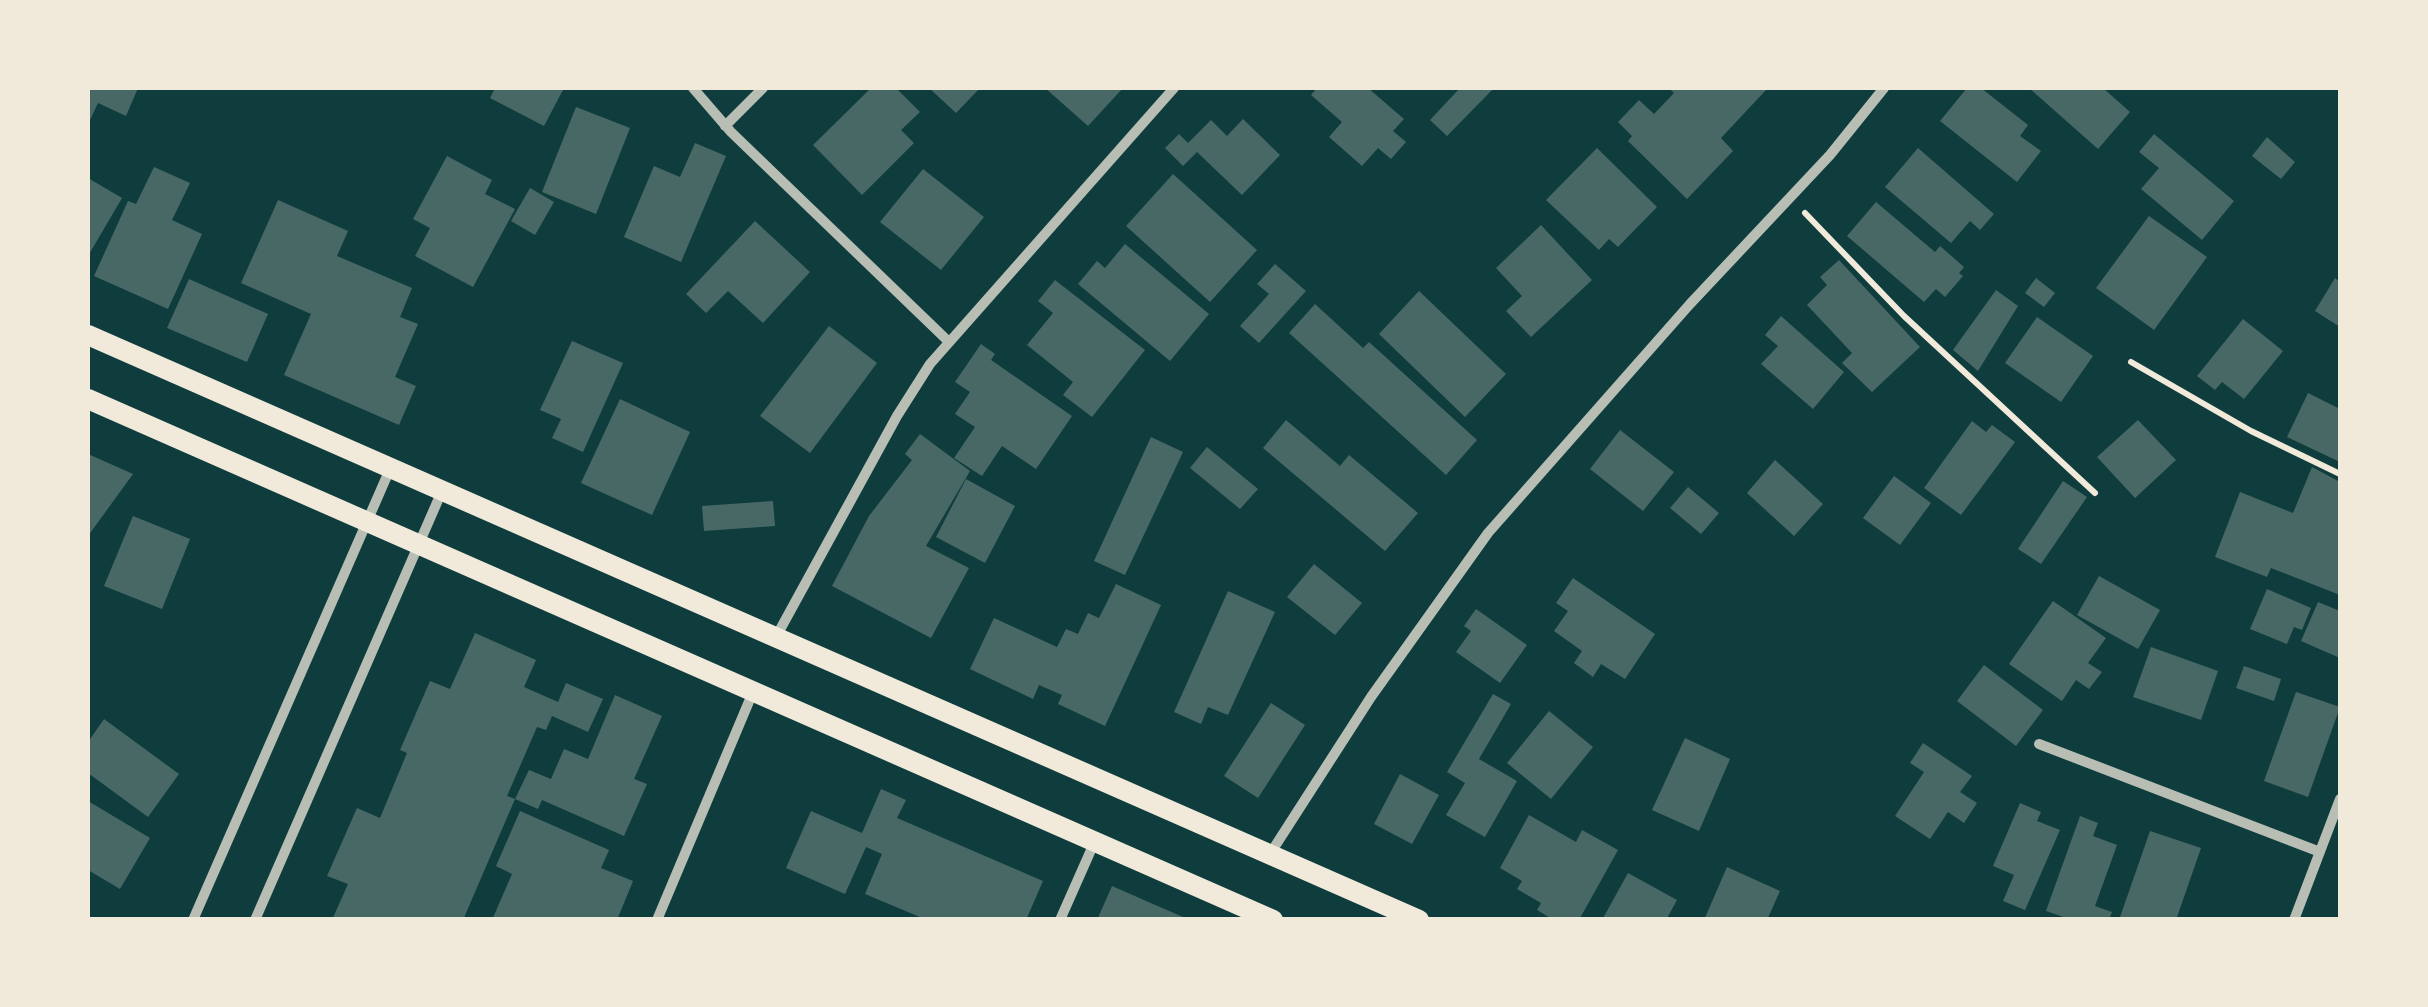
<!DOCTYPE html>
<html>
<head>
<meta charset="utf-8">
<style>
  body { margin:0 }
  #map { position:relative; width:2428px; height:1007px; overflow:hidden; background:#0f3d3e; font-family:Ubuntu,sans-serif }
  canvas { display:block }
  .frame { position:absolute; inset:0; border:90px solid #f1e9da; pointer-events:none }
</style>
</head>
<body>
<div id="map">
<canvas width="2428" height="1007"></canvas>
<div class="frame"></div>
</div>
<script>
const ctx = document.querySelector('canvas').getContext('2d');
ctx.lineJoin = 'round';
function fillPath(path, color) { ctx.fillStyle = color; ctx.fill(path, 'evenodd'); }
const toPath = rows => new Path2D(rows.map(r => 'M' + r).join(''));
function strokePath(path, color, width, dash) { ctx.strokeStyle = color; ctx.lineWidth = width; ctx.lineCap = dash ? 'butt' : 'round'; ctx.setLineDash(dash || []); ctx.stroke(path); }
fillPath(toPath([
  [88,88,138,88,126,116,98,103,90,120,88,118],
  [495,88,564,88,544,126,490,98],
  [871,88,896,88,920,112,901,130,914,143,862,195,813,145],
  [929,88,980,88,956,113],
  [1045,88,1123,88,1088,126],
  [1317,88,1368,88,1404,119,1393,131,1406,142,1391,159,1378,148,1362,166,1329,137,1342,122,1311,95],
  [1460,88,1494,88,1447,136,1430,120],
  [1669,88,1763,88,1766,90,1721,138,1733,151,1687,199,1628,141,1632,136,1618,122,1639,100,1654,114,1674,93],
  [1967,88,1981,88,2028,125,2020,136,2041,151,2017,182,1940,121],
  [2029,88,2103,88,2130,112,2098,149],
  [576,107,630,128,596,214,542,192],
  [1243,119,1280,155,1242,195,1197,152,1183,166,1165,148,1179,134,1188,143,1211,120,1227,136],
  [2154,134,2234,201,2202,240,2141,189,2159,168,2139,152],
  [2267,137,2295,162,2281,179,2252,156],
  [695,143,726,156,681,262,624,237,654,166,680,177],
  [1597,148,1657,207,1618,247,1609,239,1599,250,1546,200],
  [1918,148,1994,214,1980,230,1970,221,1951,243,1885,187],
  [447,156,492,180,485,194,515,209,473,287,415,256,430,228,413,219],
  [154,167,190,183,172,220,202,234,168,309,94,276,128,201,136,204],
  [923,169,984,217,941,270,880,222],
  [1173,174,1257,250,1210,302,1126,226],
  [88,178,122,198,88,256],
  [530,188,554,202,535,235,511,221],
  [278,200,348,231,337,256,412,288,400,317,418,324,395,377,416,386,399,425,284,375,311,314,241,283],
  [1876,202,1935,252,1940,246,1964,267,1959,273,1963,276,1945,297,1936,289,1924,302,1847,236],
  [2149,216,2207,257,2154,330,2096,288],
  [755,221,810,272,763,323,728,291,706,313,686,294],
  [1541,225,1592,280,1531,337,1506,311,1522,296,1496,268],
  [1125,244,1209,314,1170,361,1078,284,1097,261,1105,268],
  [1839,260,1920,347,1872,392,1842,363,1852,353,1807,305,1827,285,1820,277],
  [1275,264,1306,291,1259,343,1240,326,1269,294,1257,284],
  [2036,278,2055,293,2044,307,2025,293],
  [2335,278,2340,282,2340,327,2315,311],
  [189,279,268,314,247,362,167,328],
  [1055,280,1145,350,1092,417,1063,395,1073,382,1027,345,1053,313,1038,301],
  [1996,290,2018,306,1978,371,1953,350],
  [1419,291,1506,374,1465,417,1379,334],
  [1315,304,1363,348,1369,342,1477,440,1446,475,1289,333],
  [1781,316,1844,372,1813,409,1761,364,1778,346,1765,335],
  [2037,317,2093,356,2061,402,2005,363],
  [2243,319,2283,351,2244,399,2222,382,2215,390,2197,376],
  [829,326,877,363,810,453,760,416],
  [572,341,623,363,583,452,552,438,561,419,540,410],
  [981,344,995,354,991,360,1072,416,1036,469,1002,446,982,476,954,458,975,427,955,414,970,392,955,382],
  [2308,393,2340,409,2340,462,2287,437],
  [620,399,690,432,652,515,581,483],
  [1286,420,1340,466,1349,455,1418,513,1385,551,1263,448],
  [2138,420,2176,460,2135,498,2097,457],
  [1972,421,1986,432,1992,425,2015,442,1961,515,1924,488],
  [1620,430,1674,472,1643,511,1590,469],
  [920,434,970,471,926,546,969,568,931,638,832,586,869,516,912,460,905,454],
  [1151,437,1183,452,1125,575,1094,561],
  [1207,447,1258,489,1240,509,1190,468],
  [88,454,133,474,88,536],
  [1775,460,1823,504,1794,536,1747,493],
  [2312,467,2340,482,2340,595,2271,568,2267,577,2215,557,2240,492,2293,513],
  [1894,476,1931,503,1900,545,1863,518],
  [966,479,1015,506,985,563,936,537],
  [2063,481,2087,497,2041,564,2018,549],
  [1688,487,1719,513,1701,534,1670,508],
  [773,501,775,526,704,531,702,506],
  [133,516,190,539,162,609,104,586],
  [1314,564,1362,603,1335,635,1287,597],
  [2099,576,2160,610,2138,649,2077,615],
  [1573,578,1655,634,1625,679,1601,664,1593,677,1574,663,1582,651,1554,631,1568,611,1556,603],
  [1116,584,1161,605,1105,726,1058,704,1062,695,1039,685,1033,699,970,669,994,618,1057,647,1066,629,1078,634,1088,613,1099,618],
  [2267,589,2311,608,2302,630,2294,627,2287,644,2250,629],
  [1228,591,1275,612,1228,715,1208,707,1201,724,1174,712],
  [2053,601,2106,638,2088,663,2102,672,2089,689,2076,680,2062,701,2009,664],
  [2318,602,2340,611,2340,658,2301,641],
  [1476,609,1527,645,1500,683,1456,652,1471,631,1464,626],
  [475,633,536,660,524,687,558,702,566,683,603,699,588,732,552,716,546,730,537,727,507,796,515,799,463,920,332,920,348,884,327,876,357,808,380,818,407,753,400,750,430,681,450,689],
  [2151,647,2218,671,2201,720,2133,697],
  [1984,665,2043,710,2016,746,1957,701],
  [2244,666,2281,679,2274,701,2236,688],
  [2296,692,2340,707,2308,797,2264,781],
  [1493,694,1511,704,1479,759,1517,781,1485,837,1446,815,1465,783,1447,772],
  [615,695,662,716,634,779,647,784,624,836,542,800,538,809,515,799,529,770,551,779,564,749,588,759],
  [1271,703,1305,725,1258,798,1224,776],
  [1549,711,1593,747,1551,799,1507,763],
  [104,719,179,774,148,817,88,773,88,742],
  [1685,738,1730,759,1699,831,1652,810],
  [1923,743,1972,776,1960,792,1977,803,1964,823,1948,812,1930,839,1895,816,1924,772,1910,763],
  [1400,774,1439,795,1412,844,1374,824],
  [881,789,906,800,897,818,1043,881,1026,920,927,920,865,894,882,854,866,847,845,894,786,868,811,811,862,833],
  [88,801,150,838,120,889,88,870],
  [2020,803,2041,812,2037,821,2060,830,2025,910,2003,901,2014,875,1993,866],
  [520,811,609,850,601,868,633,881,617,920,492,920,512,874,496,866],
  [1529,815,1576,842,1582,830,1618,850,1579,920,1554,920,1537,910,1541,903,1517,889,1522,881,1500,868],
  [2080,816,2098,823,2093,836,2117,845,2095,906,2112,912,2109,920,2072,920,2046,911],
  [2150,831,2201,848,2176,920,2119,920],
  [1727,867,1780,891,1767,920,1704,920],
  [1628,873,1677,900,1666,920,1602,920],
  [1112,886,1153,904,1190,920,1097,920]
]), '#486865');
strokePath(toPath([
  [1805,213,1904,316,2095,493],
  [2131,362,2251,431,2340,474]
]), '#f1e9da', 6);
strokePath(toPath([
  [693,88,731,132,948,341],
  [725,126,763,88],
  [776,637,897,416,930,364,1174,88],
  [2039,744,2320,852],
  [1270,854,1371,697,1488,533,1690,304,1830,155,1884,88],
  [193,920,390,469],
  [255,920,442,491],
  [657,920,753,692],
  [1060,920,1095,841],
  [2294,920,2340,799]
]), '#b8beb3', 10);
strokePath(toPath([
  [88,335,1419,920],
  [88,399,1273,920]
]), '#f1e9da', 20);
</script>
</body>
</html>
